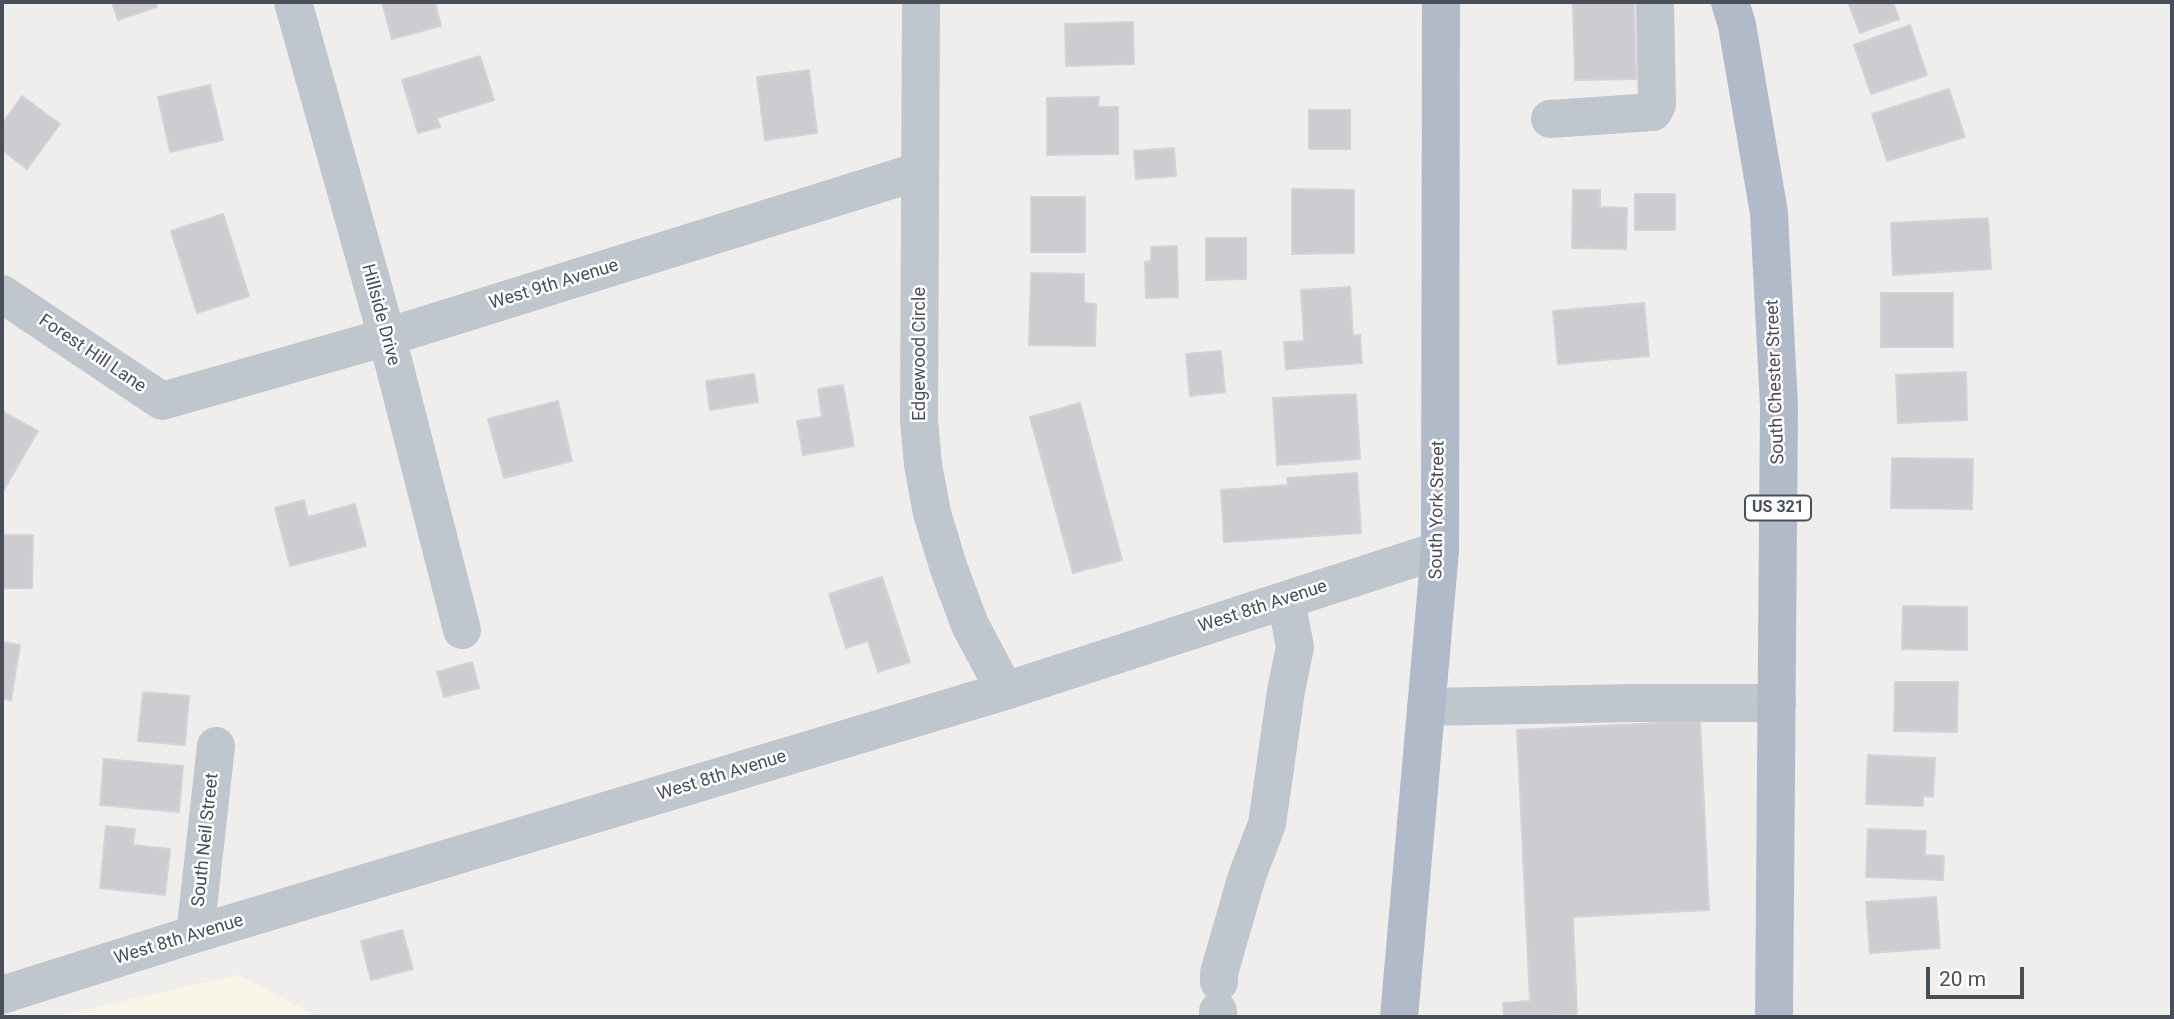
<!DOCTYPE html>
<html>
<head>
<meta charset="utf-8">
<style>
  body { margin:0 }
  #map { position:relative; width:2174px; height:1019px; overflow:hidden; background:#f0eeed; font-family:Roboto,sans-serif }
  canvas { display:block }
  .frame { position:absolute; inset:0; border:4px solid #484f58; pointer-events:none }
  .scale { position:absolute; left:1926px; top:967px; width:98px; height:32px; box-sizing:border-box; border:4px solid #484f58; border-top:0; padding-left:9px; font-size:21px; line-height:24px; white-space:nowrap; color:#484f58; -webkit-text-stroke:5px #fff; paint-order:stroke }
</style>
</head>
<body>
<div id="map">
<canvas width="2174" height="1019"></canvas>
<div class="frame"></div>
<div class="scale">20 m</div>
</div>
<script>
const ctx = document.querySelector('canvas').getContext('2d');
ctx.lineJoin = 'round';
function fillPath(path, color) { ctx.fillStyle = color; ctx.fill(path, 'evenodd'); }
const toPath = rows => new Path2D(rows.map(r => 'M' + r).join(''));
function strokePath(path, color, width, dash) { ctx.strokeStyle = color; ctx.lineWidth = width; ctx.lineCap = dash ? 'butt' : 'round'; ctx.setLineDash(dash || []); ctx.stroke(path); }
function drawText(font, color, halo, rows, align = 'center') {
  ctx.font = font + ' Roboto,sans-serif'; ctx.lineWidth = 5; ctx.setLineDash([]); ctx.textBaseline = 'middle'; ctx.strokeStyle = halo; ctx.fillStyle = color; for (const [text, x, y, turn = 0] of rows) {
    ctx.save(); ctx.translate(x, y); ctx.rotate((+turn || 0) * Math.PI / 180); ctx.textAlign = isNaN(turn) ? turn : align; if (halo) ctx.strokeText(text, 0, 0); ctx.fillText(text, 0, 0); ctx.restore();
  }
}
fillPath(toPath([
  [238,975,319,1017,53,1017]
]), '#f9f6e8');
const building = toPath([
  [112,2,155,2,157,7,118,20,112,2],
  [382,2,435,2,441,26,392,39,382,2],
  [1573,2,1634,2,1636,79,1575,80,1573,2],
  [1848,2,1893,2,1899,19,1860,33,1848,2],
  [1133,22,1134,64,1066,66,1065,24,1133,22],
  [1910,25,1927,75,1871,94,1854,45,1910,25],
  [480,56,494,100,437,118,440,127,418,133,402,80,480,56],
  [809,70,817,133,765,140,757,77,809,70],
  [210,85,223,140,170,152,158,97,210,85],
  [1949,89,1965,137,1887,161,1872,114,1949,89],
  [22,96,60,124,27,169,2,150,2,124,22,96],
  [1099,97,1098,107,1118,107,1118,154,1047,155,1047,98,1099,97],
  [1309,110,1350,110,1350,149,1309,149,1309,110],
  [1174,148,1176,176,1136,179,1134,151,1174,148],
  [1292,189,1354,190,1354,253,1292,254,1292,189],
  [1573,190,1600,190,1600,207,1627,208,1626,249,1572,248,1573,190],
  [1635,194,1675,194,1675,230,1635,230,1635,194],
  [1031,197,1085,197,1085,252,1031,252,1031,197],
  [223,214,249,296,197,313,171,231,223,214],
  [1988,218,1991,269,1893,275,1891,223,1988,218],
  [1206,238,1246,238,1246,279,1206,280,1206,238],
  [1177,246,1178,297,1146,298,1145,262,1151,261,1151,247,1177,246],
  [1031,273,1084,274,1084,303,1096,304,1095,346,1029,345,1031,273],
  [1350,287,1353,336,1360,335,1362,363,1286,369,1284,342,1304,341,1301,290,1350,287],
  [1881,293,1953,293,1953,347,1881,347,1881,293],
  [1644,303,1649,356,1558,364,1553,311,1644,303],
  [1221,351,1225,392,1190,396,1186,354,1221,351],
  [1966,372,1967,420,1898,423,1896,375,1966,372],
  [754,374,758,402,710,410,706,381,754,374],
  [843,385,854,446,803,455,797,421,822,417,818,389,843,385],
  [1356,394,1360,459,1277,465,1273,398,1356,394],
  [558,401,572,461,504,478,488,419,558,401],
  [1080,403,1122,560,1073,573,1030,417,1080,403],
  [2,411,38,431,2,493,2,411],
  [1892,458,1973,459,1972,509,1891,508,1892,458],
  [1357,473,1361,533,1224,542,1221,490,1288,485,1287,478,1357,473],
  [304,500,308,517,355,504,366,546,290,566,275,508,304,500],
  [2,535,33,535,32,588,2,588,2,535],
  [882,577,910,662,878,672,868,641,846,648,829,594,882,577],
  [1903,606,1967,607,1967,650,1902,649,1903,606],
  [2,642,20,645,11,700,2,698,2,642],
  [472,662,479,688,444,697,437,672,472,662],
  [1895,682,1958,682,1957,732,1894,731,1895,682],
  [143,692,189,696,185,745,138,741,143,692],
  [1700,721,1709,910,1573,917,1577,1015,1504,1017,1503,1003,1530,1001,1517,730,1700,721],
  [1868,755,1935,758,1933,797,1923,796,1923,806,1866,804,1868,755],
  [104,759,183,766,179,812,100,805,104,759],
  [106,826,135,829,133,845,170,849,165,895,100,888,106,826],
  [1868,829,1926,831,1925,855,1944,856,1943,880,1866,877,1868,829],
  [1936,897,1940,948,1870,953,1866,902,1936,897],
  [402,930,413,969,371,980,361,941,402,930]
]);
fillPath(building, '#ccccd1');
strokePath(building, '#d2d3d8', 2);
strokePath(toPath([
  [293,2,387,337,462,630],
  [921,2,919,420,923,465,932,513,949,569,970,625,1005,691],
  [1550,119,1653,112,1657,105,1655,2],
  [2,294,162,401,387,337,920,171],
  [1426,707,1636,703,1777,703],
  [195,934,216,746],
  [1219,982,1219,973,1247,876,1267,824,1286,691,1295,647,1286,600],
  [2,995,195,934,1005,691,1440,550],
  [1218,1017,1218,1011]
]), '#c0c6ce', 38);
strokePath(toPath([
  [1730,2,1737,25,1769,213,1779,406,1774,1017],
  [1399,1017,1440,550,1441,2]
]), '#b0bac9', 38);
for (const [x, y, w] of [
  [1778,508,66]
]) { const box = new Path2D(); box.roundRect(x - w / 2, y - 12.5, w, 25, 5); ctx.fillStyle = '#fff'; ctx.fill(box); strokePath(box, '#484f58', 2); }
drawText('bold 16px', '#484f58', null, [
  ["US 321",1778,508]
]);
drawText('18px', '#484f58', '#fff', [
  ["West 9th Avenue",554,285,-17],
  ["Hillside Drive",380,315,75],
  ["Forest Hill Lane",92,354,34],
  ["Edgewood Circle",920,354,-90],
  ["South Chester Street",1776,382,-92],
  ["South York Street",1438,510,-89],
  ["West 8th Avenue",1263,607,-18],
  ["West 8th Avenue",722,776,-17],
  ["South Neil Street",206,840,-84],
  ["West 8th Avenue",179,940,-17]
]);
</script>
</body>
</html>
